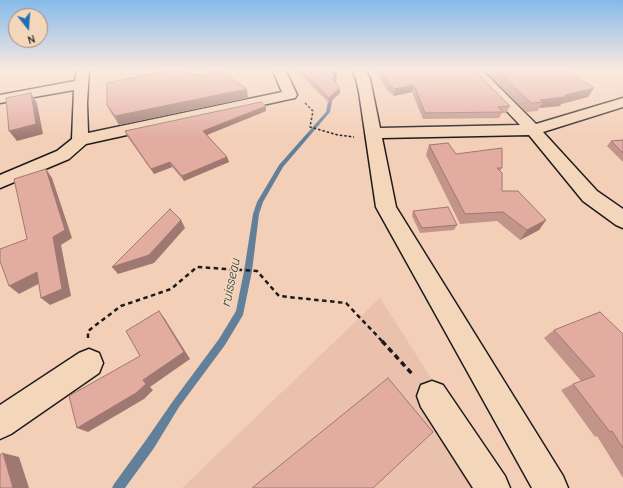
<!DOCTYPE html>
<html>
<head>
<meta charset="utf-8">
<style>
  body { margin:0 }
  #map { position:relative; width:623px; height:488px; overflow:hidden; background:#f3cfb7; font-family:"Comic Neue",sans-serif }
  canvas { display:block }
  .north { position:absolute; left:8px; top:8px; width:40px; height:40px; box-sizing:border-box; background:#f4d6ba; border:1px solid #9e8c7b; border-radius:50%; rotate:163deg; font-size:11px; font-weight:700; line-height:16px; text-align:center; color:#1c1c1c }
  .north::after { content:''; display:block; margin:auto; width:14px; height:18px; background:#1f6fb2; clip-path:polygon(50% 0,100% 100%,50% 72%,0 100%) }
</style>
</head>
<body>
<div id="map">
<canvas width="623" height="488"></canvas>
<div class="north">N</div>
</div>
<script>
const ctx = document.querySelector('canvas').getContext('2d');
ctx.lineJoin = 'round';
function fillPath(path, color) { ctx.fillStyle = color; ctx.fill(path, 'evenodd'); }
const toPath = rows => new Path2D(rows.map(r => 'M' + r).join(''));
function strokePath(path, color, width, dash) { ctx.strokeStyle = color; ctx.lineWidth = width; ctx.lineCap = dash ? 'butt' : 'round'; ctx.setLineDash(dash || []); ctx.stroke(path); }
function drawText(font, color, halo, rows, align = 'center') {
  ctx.font = font + ' "Comic Neue",sans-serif'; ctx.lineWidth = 3.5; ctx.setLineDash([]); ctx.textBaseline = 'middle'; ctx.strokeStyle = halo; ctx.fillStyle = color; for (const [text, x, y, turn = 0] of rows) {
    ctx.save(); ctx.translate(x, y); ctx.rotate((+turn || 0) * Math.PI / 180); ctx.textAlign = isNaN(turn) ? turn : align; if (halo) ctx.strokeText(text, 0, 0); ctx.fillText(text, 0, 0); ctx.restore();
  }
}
fillPath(toPath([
  [380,298,501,488,182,488]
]), '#eac1ad');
fillPath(toPath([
  [331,69,335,69,337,77,330,112,283,167,263,202,259,214,252,271,243,315,225,345,179,407,154,448,125,488,112,488,114,484,146,440,173,401,219,339,236,311,244,271,253,214,257,202,279,165,326,112,333,77,331,69]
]), '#628099');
const minor = toPath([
  [77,69,89,69,87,103,88,133,282,92,272,69,285,69,297,95,295,98,290,99,86,144,69,159,0,188,0,175,57,151,72,139,74,90,0,103,0,95,75,81,77,69],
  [352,69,365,69,370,79,380,128,520,125,467,69,481,69,536,124,623,98,623,107,543,132,597,191,623,209,623,228,616,225,583,201,529,135,382,138,396,207,563,476,568,488,532,488,376,207,359,92,356,79,352,69],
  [89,349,99,353,103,363,99,373,11,434,0,439,0,405,79,353,89,349],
  [432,381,443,385,505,476,510,488,473,488,421,407,417,396,421,385,432,381]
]);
strokePath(minor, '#1c1c1c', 3);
strokePath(toPath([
  [305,103,313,111,310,127,338,135,354,137]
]), '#1c1c1c', 1.5, [2.5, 2]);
strokePath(toPath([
  [88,338,88,331,121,306,171,289,197,267,257,271,279,296,346,303,383,342]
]), '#1c1c1c', 2.5, [4.5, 3.5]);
strokePath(toPath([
  [382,341,414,376]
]), '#1c1c1c', 3.5, [5.5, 4]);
fillPath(minor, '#f4d6ba');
fillPath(toPath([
  [295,69,323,69,340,93,329,103],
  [374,69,462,69,510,106,506,113,502,113,499,118,423,119,412,92,394,96,387,90],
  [490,69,564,69,588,97,561,104,560,106,539,108,538,111,526,112,488,74],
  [188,73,248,98,119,125,111,113,107,105],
  [266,111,207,135,227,157,229,162,184,181,172,167,154,174,127,136,125,131],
  [623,140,623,162,607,146,611,141],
  [429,145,502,168,500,171,502,191,546,220,539,230,520,240,497,221,460,224,426,155],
  [413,211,457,225,454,230,420,233,412,216],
  [554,330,623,334,623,478,597,436,595,437,561,390,573,384,581,381,544,338]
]), '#c2948a');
fillPath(toPath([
  [414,85,412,92,394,96,395,89],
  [340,88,340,93,329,103,329,98],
  [594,88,588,97,561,104,560,106,539,108,543,102,540,100,565,95],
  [247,89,248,98,119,125,115,116],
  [31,93,37,103,43,134,17,141,9,131],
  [266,106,266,111,204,136,203,131],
  [227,157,229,162,184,181,182,176],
  [170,162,172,167,154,174,151,169],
  [46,169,52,178,72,238,61,245,71,296,50,305,41,298,53,237],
  [181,220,185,228,154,263,118,274,112,267],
  [546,220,539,230,520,240,527,230],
  [37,272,46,280,19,294,9,286],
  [159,311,165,319,190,359,150,387,153,390,144,399,88,432,77,428,143,380],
  [3,453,19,457,29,488,13,488]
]), '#9e7871');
const building = toPath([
  [177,69,186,69,188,73,203,76,214,70,219,70,247,89,115,116,107,105,107,83,177,69],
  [300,69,323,69,340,88,329,98,300,69],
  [379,69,462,69,464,71,474,70,510,106,498,107,503,112,425,113,414,85,395,89,389,84,379,69],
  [496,69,564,69,594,88,565,95,565,97,540,100,543,102,531,103,496,69],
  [31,93,36,124,9,131,6,98,31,93],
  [261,102,266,106,203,131,227,157,182,176,170,162,151,169,125,131,261,102],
  [623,140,623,153,611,141,623,140],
  [448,143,456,154,502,148,502,168,497,168,502,173,502,191,518,191,546,220,527,230,503,212,465,214,429,145,448,143],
  [46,169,65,230,53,237,62,289,41,298,37,272,9,286,0,261,0,249,27,239,14,179,46,169],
  [448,207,457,225,422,228,413,211,448,207],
  [170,209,181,220,149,255,112,267,170,209],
  [159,311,184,352,143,380,146,384,136,393,77,428,69,396,140,356,126,331,159,311],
  [600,312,623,334,623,448,612,431,610,432,573,384,595,376,554,330,600,312],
  [388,378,433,432,373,488,252,488,388,378],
  [3,453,13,488,0,488,0,455,3,453]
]);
fillPath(building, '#e2aca1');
strokePath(building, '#9e7871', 1);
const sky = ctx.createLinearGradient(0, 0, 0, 138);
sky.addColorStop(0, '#85baea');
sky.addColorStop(0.5, '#fae9df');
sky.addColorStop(1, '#fae9df00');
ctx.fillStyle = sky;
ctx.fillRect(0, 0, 623, 138);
drawText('italic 14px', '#394650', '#f4d6ba', [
  ["ruisseau",231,282,-78]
]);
</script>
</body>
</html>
